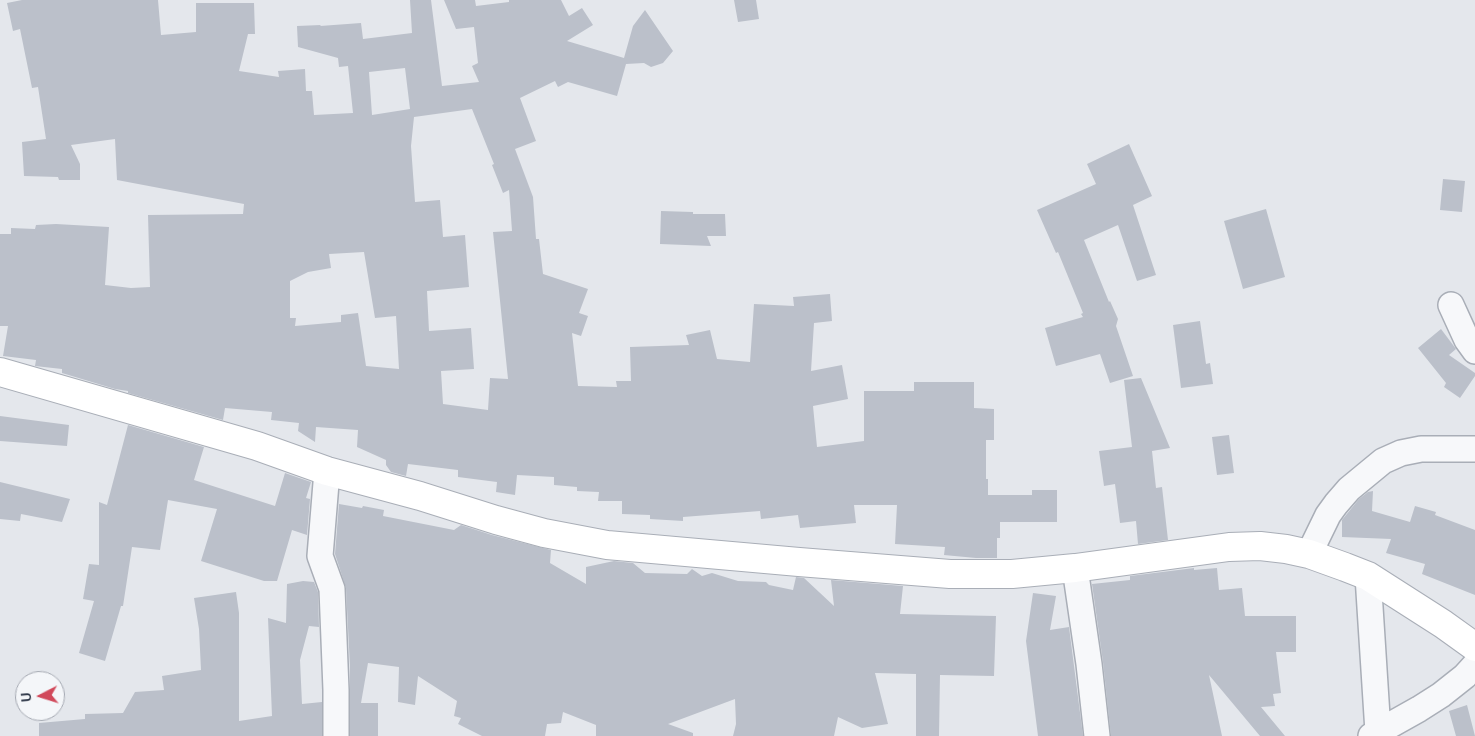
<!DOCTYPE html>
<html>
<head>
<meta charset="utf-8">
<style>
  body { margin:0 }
  #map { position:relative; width:1475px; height:736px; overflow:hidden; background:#e4e7ec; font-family:"Space Grotesk",sans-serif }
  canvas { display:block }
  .north { position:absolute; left:15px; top:671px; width:50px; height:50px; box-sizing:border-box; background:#f4f6f9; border:1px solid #a4a8b1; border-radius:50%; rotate:265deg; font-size:14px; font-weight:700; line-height:20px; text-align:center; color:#2b3445 }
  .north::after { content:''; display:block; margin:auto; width:18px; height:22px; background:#d1495b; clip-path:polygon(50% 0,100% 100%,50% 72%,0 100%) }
</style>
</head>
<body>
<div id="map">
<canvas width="1475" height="736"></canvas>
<div class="north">U</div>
</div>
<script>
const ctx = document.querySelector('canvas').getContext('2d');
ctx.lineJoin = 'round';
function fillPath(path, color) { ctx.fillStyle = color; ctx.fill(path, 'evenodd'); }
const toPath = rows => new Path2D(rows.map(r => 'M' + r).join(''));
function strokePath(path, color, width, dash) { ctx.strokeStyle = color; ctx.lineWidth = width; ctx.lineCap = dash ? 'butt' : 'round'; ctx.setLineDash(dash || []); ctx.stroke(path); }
fillPath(toPath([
  [22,0,158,0,161,35,196,32,196,3,254,3,255,34,248,34,239,71,279,77,278,71,305,69,306,91,312,91,314,115,353,113,348,66,339,67,338,58,298,47,297,26,321,25,320,26,361,23,363,39,412,33,410,0,431,0,442,86,479,82,472,66,478,63,474,27,456,29,444,0,475,0,476,6,509,2,509,0,561,0,569,16,582,8,593,25,567,41,624,58,633,26,645,10,673,51,663,63,651,67,644,63,626,64,617,96,568,82,558,87,555,81,520,98,536,141,515,149,533,197,536,239,539,239,543,274,588,289,579,313,588,316,581,336,572,333,578,386,617,387,616,381,631,381,630,347,689,345,686,335,710,330,717,359,750,362,754,304,794,306,793,297,830,294,832,321,814,323,811,371,842,365,848,399,813,406,817,447,864,441,864,391,914,391,914,382,974,382,974,408,994,409,994,440,986,440,986,479,988,479,988,495,1032,495,1032,490,1057,490,1057,522,1000,522,1000,538,997,538,997,558,976,558,944,555,945,547,895,544,897,505,854,505,856,523,800,528,798,515,761,519,760,511,683,517,683,521,650,519,650,515,622,514,622,501,598,501,599,492,577,491,577,487,554,485,554,477,517,475,515,495,496,492,497,482,458,477,458,470,408,464,406,476,391,472,386,465,386,460,357,447,358,430,316,427,315,442,298,431,299,423,271,420,272,412,225,408,223,420,128,393,128,391,115,389,62,373,62,369,35,366,36,360,3,356,8,326,0,326,0,234,11,234,11,228,35,229,36,225,56,224,109,227,105,285,131,288,150,287,148,215,243,214,244,204,117,180,115,139,71,145,80,164,80,180,59,180,58,177,24,176,22,142,46,139,38,87,32,88,20,29,13,31,7,3],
  [405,68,410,109,372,115,369,72],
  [472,109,494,164,492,165,503,193,509,190,512,231,493,232,508,379,490,378,488,410,443,404,441,371,474,369,471,328,429,331,427,291,469,287,465,235,443,237,440,200,415,202,411,146,414,117],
  [364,252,375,318,396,316,399,369,366,366,358,313,341,315,341,322,295,326,296,318,290,318,290,281,308,272,331,268,329,254],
  [734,0,756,0,759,19,738,22],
  [1129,144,1152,196,1133,205,1156,275,1137,281,1118,225,1084,240,1109,302,1110,301,1118,319,1116,326,1133,376,1110,383,1100,354,1056,366,1045,328,1083,317,1081,314,1083,313,1058,252,1056,253,1037,210,1096,184,1087,164],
  [1443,179,1465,181,1462,212,1440,210],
  [1266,209,1285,277,1243,289,1224,221],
  [661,211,693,212,693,214,725,214,726,236,707,236,711,246,660,244],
  [1200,321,1206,364,1210,363,1213,384,1181,388,1173,325],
  [1441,329,1456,349,1449,355,1475,373,1475,376,1460,398,1444,387,1446,383,1418,348],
  [1141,378,1170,448,1152,451,1156,488,1162,487,1168,540,1138,544,1136,521,1120,523,1115,484,1104,486,1099,451,1132,447,1124,380],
  [0,416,69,425,67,446,0,441],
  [128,425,204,447,194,480,275,506,285,473,311,482,306,498,310,499,307,535,292,530,277,581,264,581,201,561,217,509,168,500,160,550,132,547,123,606,121,606,105,661,79,653,94,601,83,599,89,564,99,565,99,502,107,505],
  [1229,435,1234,473,1217,475,1212,437],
  [0,482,70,499,62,522,21,514,20,521,0,519],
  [1373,491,1372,511,1410,522,1415,506,1436,512,1435,515,1475,530,1475,595,1422,574,1425,564,1386,553,1391,539,1342,537,1342,520,1359,499,1368,492],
  [339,504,362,508,363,506,384,510,383,516,454,530,461,525,492,535,551,550,550,563,586,584,586,567,614,561,633,563,645,573,687,574,692,569,702,576,712,573,738,581,766,582,769,585,793,590,796,577,804,578,834,606,831,580,903,586,900,614,996,616,994,676,940,675,939,736,916,736,916,674,875,673,888,724,862,728,838,717,834,736,733,736,736,724,735,699,668,724,693,733,693,736,596,736,596,725,563,712,561,723,547,724,545,736,482,736,458,724,461,718,454,716,457,701,418,676,415,705,398,702,399,667,368,663,361,703,378,703,378,736,350,736,350,667,346,588,335,554],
  [1194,568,1194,570,1217,568,1219,590,1242,588,1245,616,1296,616,1296,652,1276,652,1281,693,1273,694,1275,706,1261,707,1285,736,1260,736,1209,675,1222,736,1111,736,1103,662,1092,584,1130,580,1130,576],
  [303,581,314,582,318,592,319,627,309,626,300,660,302,704,322,702,322,736,39,736,39,723,85,719,85,714,123,713,135,692,164,690,162,676,201,670,199,629,194,598,236,592,239,613,239,721,272,716,268,618,286,623,287,584],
  [1033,593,1056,596,1050,630,1069,627,1083,736,1038,736,1026,641],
  [1467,705,1475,736,1456,736,1449,711]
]), '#bbc0ca');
const minor = toPath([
  [1451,305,1467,340,1475,351],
  [327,471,320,556,332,589,336,690,336,736],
  [1309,554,1328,515,1336,504,1349,489,1383,461,1401,453,1421,449,1475,449],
  [1075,568,1089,664,1097,736],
  [1368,576,1378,732],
  [1371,736,1419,709,1441,695,1465,676,1475,665]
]);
const secondary = toPath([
  [0,372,257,446,327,471,420,496,496,520,544,533,607,545,799,562,950,574,1012,574,1075,568,1229,547,1260,546,1286,549,1309,554,1345,567,1368,576,1443,624,1475,647]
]);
strokePath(minor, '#a9aeb7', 28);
strokePath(secondary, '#a9aeb7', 30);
strokePath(minor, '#f7f8fa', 25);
strokePath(secondary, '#fff', 28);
</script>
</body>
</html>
